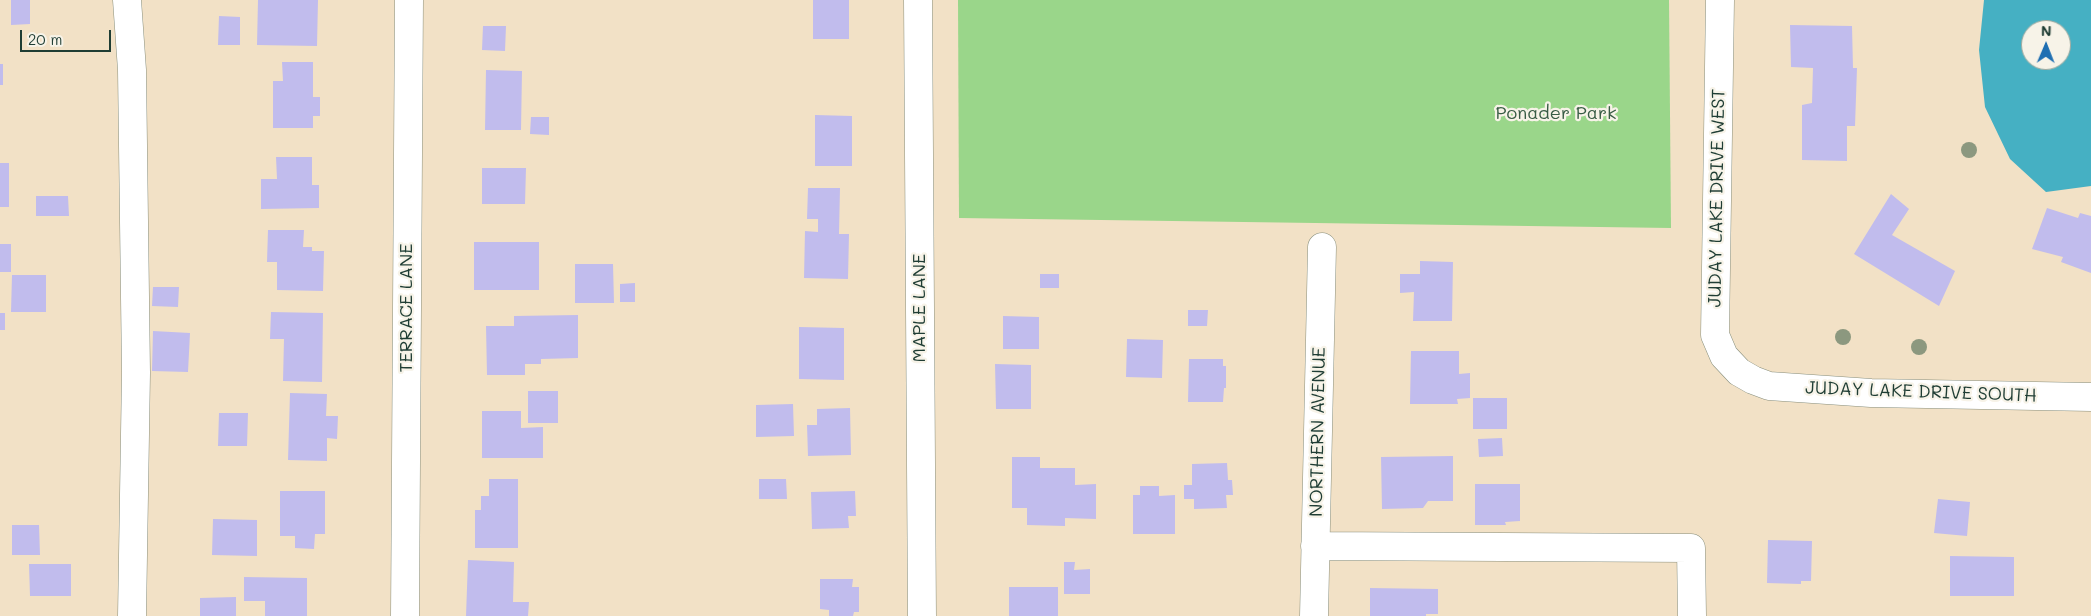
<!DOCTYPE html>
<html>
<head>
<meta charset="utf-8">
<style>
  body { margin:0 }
  #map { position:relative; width:2091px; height:616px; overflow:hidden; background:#f2e1c6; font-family:Mali,sans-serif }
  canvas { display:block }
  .north { position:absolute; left:2021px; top:20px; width:50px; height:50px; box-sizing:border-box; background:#f7f3e8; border:1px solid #a1aaa0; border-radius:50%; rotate:1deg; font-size:14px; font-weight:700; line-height:20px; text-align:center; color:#1f3d34 }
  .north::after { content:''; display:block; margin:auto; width:18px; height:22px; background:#1f6fb2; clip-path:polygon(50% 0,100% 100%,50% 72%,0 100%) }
  .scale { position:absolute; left:20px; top:30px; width:91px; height:22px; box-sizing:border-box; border:2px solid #1f3d34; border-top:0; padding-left:6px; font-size:15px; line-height:18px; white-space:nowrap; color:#1f3d34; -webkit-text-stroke:4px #f7f3e8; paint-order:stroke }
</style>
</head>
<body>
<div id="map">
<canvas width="2091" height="616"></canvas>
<div class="north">N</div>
<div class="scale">20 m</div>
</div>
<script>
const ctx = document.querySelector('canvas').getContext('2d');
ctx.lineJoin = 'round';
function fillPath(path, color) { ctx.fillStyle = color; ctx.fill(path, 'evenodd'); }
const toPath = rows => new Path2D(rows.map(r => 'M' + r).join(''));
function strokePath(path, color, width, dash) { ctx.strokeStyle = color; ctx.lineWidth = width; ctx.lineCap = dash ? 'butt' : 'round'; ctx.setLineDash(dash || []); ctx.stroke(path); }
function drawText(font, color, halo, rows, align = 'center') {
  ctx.font = font + ' Mali,sans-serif'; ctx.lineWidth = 4.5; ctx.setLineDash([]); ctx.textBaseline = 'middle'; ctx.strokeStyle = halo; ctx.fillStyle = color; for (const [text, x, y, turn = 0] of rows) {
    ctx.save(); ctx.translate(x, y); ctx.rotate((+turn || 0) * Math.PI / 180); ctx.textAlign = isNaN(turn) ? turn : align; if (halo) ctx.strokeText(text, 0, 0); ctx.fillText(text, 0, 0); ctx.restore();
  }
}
fillPath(toPath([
  [958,0,1669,0,1671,228,959,218]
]), '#9ad68a');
fillPath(toPath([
  [1984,0,2091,0,2091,186,2046,192,2010,159,1985,107,1979,50],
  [2031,30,2061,30,2061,60,2031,60]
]), '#45b0c3');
fillPath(toPath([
  [11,0,30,0,30,24,11,25],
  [258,0,318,0,317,46,257,45],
  [813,0,849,0,849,39,813,39],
  [219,16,240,17,240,45,218,45],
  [1790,25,1852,26,1853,68,1857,68,1855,126,1847,126,1847,161,1802,160,1802,105,1812,103,1813,68,1791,67],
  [483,26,506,26,505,51,482,50],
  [282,62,313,62,313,97,320,97,320,116,313,116,313,128,273,128,273,81,283,81],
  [0,64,3,64,3,85,0,85],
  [486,70,522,71,521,130,485,130],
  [815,115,852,116,852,166,815,166],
  [531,117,549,117,549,135,530,134],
  [276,157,312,157,312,185,319,185,319,208,261,209,261,179,277,179],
  [0,163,9,163,9,207,0,207],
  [482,168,526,168,525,204,482,204],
  [808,188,840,188,839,234,849,234,848,279,804,278,805,231,818,232,818,219,807,219],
  [1891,194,1909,209,1892,235,1955,271,1939,306,1854,254],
  [36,196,68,196,69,216,36,216],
  [2047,208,2078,218,2080,213,2091,216,2091,273,2061,262,2063,257,2032,249],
  [268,230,304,230,303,247,312,247,312,251,324,251,323,291,277,290,277,262,267,262],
  [474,242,539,242,539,290,474,290],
  [0,244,11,244,11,272,0,272],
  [1420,261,1453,262,1452,321,1413,321,1414,292,1400,293,1400,274,1420,274],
  [575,264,613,264,614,303,575,303],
  [1040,274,1059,274,1059,288,1040,288],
  [12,275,46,275,46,312,11,312],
  [635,283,635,302,620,302,620,284],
  [153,287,179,287,178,307,152,306],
  [1188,310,1208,310,1207,326,1188,326],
  [271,312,323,313,322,382,283,381,284,339,270,339],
  [0,313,5,313,5,330,0,330],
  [578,315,578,358,541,359,541,364,525,364,525,375,487,375,486,326,514,326,514,316],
  [1003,316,1039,317,1039,349,1003,349],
  [799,327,844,328,844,380,799,379],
  [153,331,190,333,188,372,152,371],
  [1127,339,1163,340,1162,378,1126,377],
  [1411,351,1459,351,1459,374,1470,373,1470,398,1457,399,1458,404,1410,404],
  [1189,359,1223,359,1223,366,1226,366,1226,388,1224,388,1223,402,1188,402],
  [995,364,1031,365,1031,409,996,409],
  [528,391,558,391,558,423,528,423],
  [290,393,327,394,326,416,338,416,337,439,327,438,327,461,288,460],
  [1473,398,1507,398,1507,429,1473,429],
  [793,404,794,436,756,437,756,405],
  [850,408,851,455,808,456,807,425,817,425,817,409],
  [482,411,521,411,521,428,543,427,543,458,482,458],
  [219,413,248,413,247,446,218,446],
  [1502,438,1503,456,1479,457,1478,439],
  [1453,456,1453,501,1428,501,1423,508,1382,509,1381,457],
  [1012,457,1040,457,1040,468,1075,468,1075,485,1096,484,1096,519,1065,518,1065,526,1027,525,1027,508,1012,508],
  [1227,463,1228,480,1232,480,1233,495,1226,495,1227,508,1194,509,1194,499,1184,499,1184,485,1192,485,1192,464],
  [489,479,518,479,518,548,475,548,475,510,481,510,481,496,489,496],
  [759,479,786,479,787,499,759,499],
  [1475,484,1520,484,1520,521,1505,522,1506,525,1475,525],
  [1140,486,1159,486,1159,496,1175,495,1175,534,1133,534,1133,495,1140,495],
  [280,491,325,491,325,534,315,534,314,549,295,548,295,536,280,536],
  [855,491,856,516,848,516,849,528,812,529,811,492],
  [1938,499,1970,502,1967,536,1934,533],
  [213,519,257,520,257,556,212,555],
  [12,525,39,525,40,555,12,555],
  [1768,540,1812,541,1811,581,1801,581,1801,584,1767,583],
  [1950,556,2014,557,2014,596,1950,596],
  [468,560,514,562,513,602,529,602,528,616,466,616],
  [1064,562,1075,562,1074,570,1090,569,1090,594,1064,594],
  [29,564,71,564,71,596,30,596],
  [244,577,307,578,307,616,265,616,265,601,244,601],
  [820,579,853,579,852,587,859,587,859,612,854,612,853,616,829,616,829,610,820,609],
  [1009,587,1058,587,1058,616,1009,616],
  [1370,588,1438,589,1438,614,1426,614,1426,616,1370,616],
  [236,597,236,616,200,616,200,598]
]), '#c1bced');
const minor = toPath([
  [127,0,132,70,136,373,132,616],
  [918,0,922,616],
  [1720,0,1715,335,1724,356,1739,372,1753,380,1769,386,1871,393,2091,397],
  [1315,546,1691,548,1692,616],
  [405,616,409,0],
  [1314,616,1322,247]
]);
strokePath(minor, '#888f7d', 29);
strokePath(minor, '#fff', 28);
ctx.fillStyle = '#8c987f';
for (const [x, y] of [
  [1969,150],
  [1843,337],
  [1919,347]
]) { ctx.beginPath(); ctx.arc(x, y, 8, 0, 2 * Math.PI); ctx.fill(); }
drawText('18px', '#385c45', '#f7f3e8', [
  ["Ponader Park",1556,113]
]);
drawText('18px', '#1f3d34', '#f7f3e8', [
  ["JUDAY LAKE DRIVE WEST",1717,198,-89],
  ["TERRACE LANE",406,308,-90],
  ["MAPLE LANE",919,308,-90],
  ["JUDAY LAKE DRIVE SOUTH",1921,392,2],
  ["NORTHERN AVENUE",1318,432,-89]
]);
</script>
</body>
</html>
